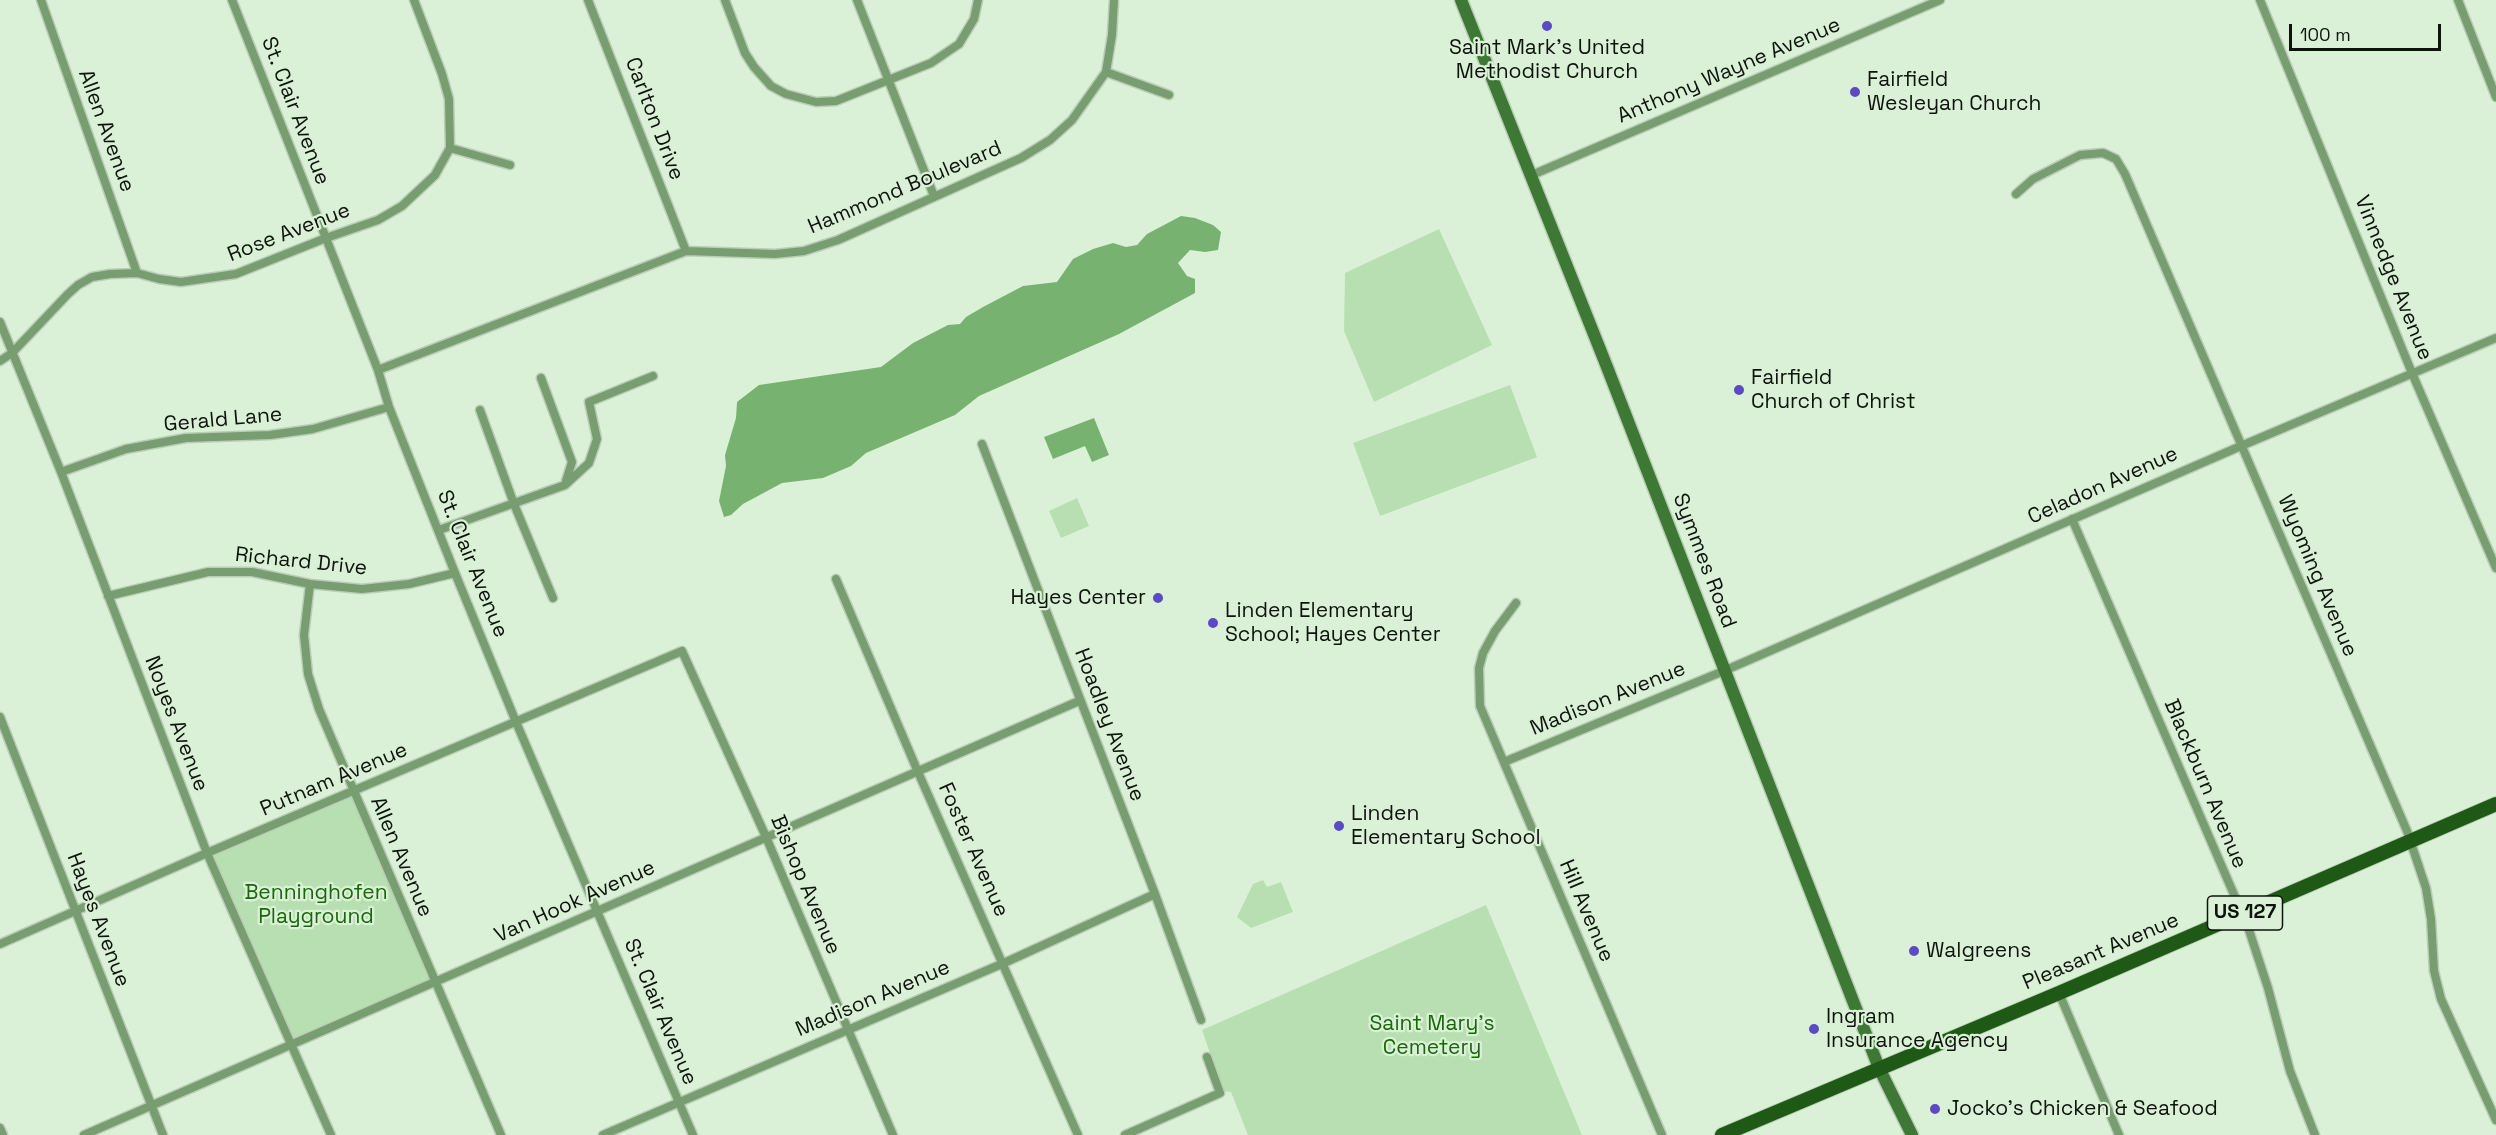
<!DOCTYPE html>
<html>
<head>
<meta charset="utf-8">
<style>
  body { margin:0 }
  #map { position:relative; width:2496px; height:1135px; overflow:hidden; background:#dbf1d7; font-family:"Space Grotesk",sans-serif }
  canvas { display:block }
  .scale { position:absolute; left:2289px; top:24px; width:152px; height:27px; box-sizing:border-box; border:3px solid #0c140b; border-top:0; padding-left:8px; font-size:18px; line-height:21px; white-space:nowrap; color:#0c140b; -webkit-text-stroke:4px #dbf1d7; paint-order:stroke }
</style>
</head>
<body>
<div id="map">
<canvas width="2496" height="1135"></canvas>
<div class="scale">100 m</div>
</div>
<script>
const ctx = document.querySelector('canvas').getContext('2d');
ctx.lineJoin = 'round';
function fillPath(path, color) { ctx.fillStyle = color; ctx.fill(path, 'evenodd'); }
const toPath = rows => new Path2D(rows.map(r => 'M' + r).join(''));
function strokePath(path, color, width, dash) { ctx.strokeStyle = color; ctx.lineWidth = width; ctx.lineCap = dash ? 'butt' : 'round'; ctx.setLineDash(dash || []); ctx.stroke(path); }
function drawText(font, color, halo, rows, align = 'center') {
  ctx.font = font + ' "Space Grotesk",sans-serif'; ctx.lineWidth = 4.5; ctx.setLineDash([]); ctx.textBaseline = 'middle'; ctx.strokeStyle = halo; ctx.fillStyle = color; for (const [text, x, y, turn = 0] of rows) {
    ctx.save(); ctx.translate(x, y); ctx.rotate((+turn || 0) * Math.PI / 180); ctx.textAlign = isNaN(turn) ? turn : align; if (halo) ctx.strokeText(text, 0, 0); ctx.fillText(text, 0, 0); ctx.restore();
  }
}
fillPath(toPath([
  [1439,229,1492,345,1374,402,1344,331,1345,273],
  [1510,385,1537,457,1380,516,1353,443],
  [1077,498,1089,526,1061,538,1049,511],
  [353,791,435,983,292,1044,207,853],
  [1263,880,1267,887,1281,882,1293,912,1251,928,1237,917,1253,884],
  [1486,905,1582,1135,1248,1135,1231,1092,1223,1091,1202,1030]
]), '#b8dfb2');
fillPath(toPath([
  [1181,216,1195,218,1213,225,1221,232,1218,250,1205,252,1190,250,1178,263,1187,276,1195,279,1195,293,1119,334,979,396,955,415,866,453,851,466,823,478,782,483,743,504,731,515,724,517,719,501,726,466,725,455,736,418,737,402,759,385,881,367,913,343,948,325,960,324,966,317,983,307,1023,286,1057,282,1073,259,1093,249,1113,243,1126,247,1137,245,1147,234],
  [1094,418,1109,455,1092,462,1085,446,1053,459,1044,437]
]), '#78b270');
const street = toPath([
  [41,0,137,273],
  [232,0,378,370,389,407,455,573,516,722,693,1135],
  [588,0,686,251],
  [725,0,745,53,754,67,771,86,786,94,816,102,836,101,931,63,959,44,974,19,978,0],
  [857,0,934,196],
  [2260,0,2412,373,2496,568],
  [2458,0,2496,97],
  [1106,72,1169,95],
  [450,148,510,165],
  [1532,175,1940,0],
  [2016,194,2033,179,2080,155,2103,153,2116,159,2125,174,2407,831,2426,888,2431,919,2434,971,2441,999,2496,1120],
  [0,322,61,472,207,853,331,1135],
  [0,361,12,353,68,294,78,285,92,277,110,274,137,273,159,279,181,282,236,274,326,238,378,220,402,206,435,175,450,148,449,99,442,74,414,0],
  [378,370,686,251,775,254,804,251,838,240,1021,158,1050,140,1072,120,1106,72,1112,35,1114,0],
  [541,378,572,462,566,481],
  [480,410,514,504,553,598],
  [982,444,1155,894,1201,1020],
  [61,472,126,449,186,438,270,435,313,429,389,407],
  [2072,519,2248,927,2268,988,2290,1071,2315,1135],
  [439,530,565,485,589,463,597,439,589,402,653,376],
  [836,579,918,772,1078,1135],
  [310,584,304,635,308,674,319,709,501,1135],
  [108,596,208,572,252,572,310,584,362,589,409,584,455,573],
  [1516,603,1495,631,1483,653,1479,668,1480,706,1662,1135],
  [0,717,163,1135],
  [1504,762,1726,670,2241,446,2496,338],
  [0,944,207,853,682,651,766,837,893,1135],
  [2059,993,2119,1135],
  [0,1128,3,1135],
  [84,1135,1079,701],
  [603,1135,1004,963,1155,894],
  [1125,1135,1220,1093,1207,1057]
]);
const secondary = toPath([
  [1461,0,1607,367,1879,1068,1912,1135]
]);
const primary = toPath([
  [1722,1135,2059,993,2496,804]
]);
strokePath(street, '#baceb6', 11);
strokePath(secondary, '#baceb6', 15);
strokePath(primary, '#baceb6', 16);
strokePath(street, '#779d71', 8);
strokePath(secondary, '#3d7835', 12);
strokePath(primary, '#1e5915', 14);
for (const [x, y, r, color] of [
  [1547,26,6,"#5c4ac2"],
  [1855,92,6,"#5c4ac2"],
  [1739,390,6,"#5c4ac2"],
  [1158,598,6,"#5c4ac2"],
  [1213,623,6,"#5c4ac2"],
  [1339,826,6,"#5c4ac2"],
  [1914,951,6,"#5c4ac2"],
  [1814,1029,6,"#5c4ac2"],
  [1935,1109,6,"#5c4ac2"]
]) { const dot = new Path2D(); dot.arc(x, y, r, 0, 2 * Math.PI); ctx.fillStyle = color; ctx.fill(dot); strokePath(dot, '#dbf1d7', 2); }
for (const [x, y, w] of [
  [2245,913,75]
]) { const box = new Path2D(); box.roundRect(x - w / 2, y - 17, w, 34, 4.5); ctx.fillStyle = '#dbf1d7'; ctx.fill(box); strokePath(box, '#0c140b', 1.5); }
drawText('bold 20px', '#0c140b', null, [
  ["US 127",2245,913]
]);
drawText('21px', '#0c140b', '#dbf1d7', [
  ["Saint Mark’s United",1547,48,"center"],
  ["Methodist Church",1547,72,"center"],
  ["Fairfield",1867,80],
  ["Wesleyan Church",1867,104],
  ["Fairfield",1751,378],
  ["Church of Christ",1751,402],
  ["Hayes Center",1146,598,"right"],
  ["Linden Elementary",1225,611],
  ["School; Hayes Center",1225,635],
  ["Linden",1351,814],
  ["Elementary School",1351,838],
  ["Walgreens",1926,951],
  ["Ingram",1826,1017],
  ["Insurance Agency",1826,1041],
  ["Jocko's Chicken & Seafood",1947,1109]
], 'left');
drawText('21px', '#0c140b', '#dbf1d7', [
  ["Anthony Wayne Avenue",1729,71,-23],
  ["St. Clair Avenue",295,111,69],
  ["Carlton Drive",654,119,69],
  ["Allen Avenue",106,131,70],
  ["Hammond Boulevard",905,188,-23],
  ["Rose Avenue",289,233,-21],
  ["Vinnedge Avenue",2393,278,68],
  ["Gerald Lane",223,420,-5],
  ["Celadon Avenue",2103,486,-24],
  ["Symmes Road",1704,561,69],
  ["Richard Drive",301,562,6],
  ["St. Clair Avenue",472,564,68],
  ["Wyoming Avenue",2317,576,67],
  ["Madison Avenue",1608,699,-22],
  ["Noyes Avenue",176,724,69],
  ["Hoadley Avenue",1109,725,69],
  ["Putnam Avenue",334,780,-23],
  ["Blackburn Avenue",2205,784,67],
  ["Foster Avenue",973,850,66],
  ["Allen Avenue",401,857,67],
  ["Bishop Avenue",805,885,67],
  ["Van Hook Avenue",575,902,-24],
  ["Hill Avenue",1586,911,67],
  ["Hayes Avenue",98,920,69],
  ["Pleasant Avenue",2101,952,-23],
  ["Madison Avenue",873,999,-23],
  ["St. Clair Avenue",660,1012,67]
]);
drawText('21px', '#19670b', '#dbf1d7', [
  ["Benninghofen",316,893],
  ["Playground",316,917],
  ["Saint Mary’s",1432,1024],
  ["Cemetery",1432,1048]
]);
</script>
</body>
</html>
